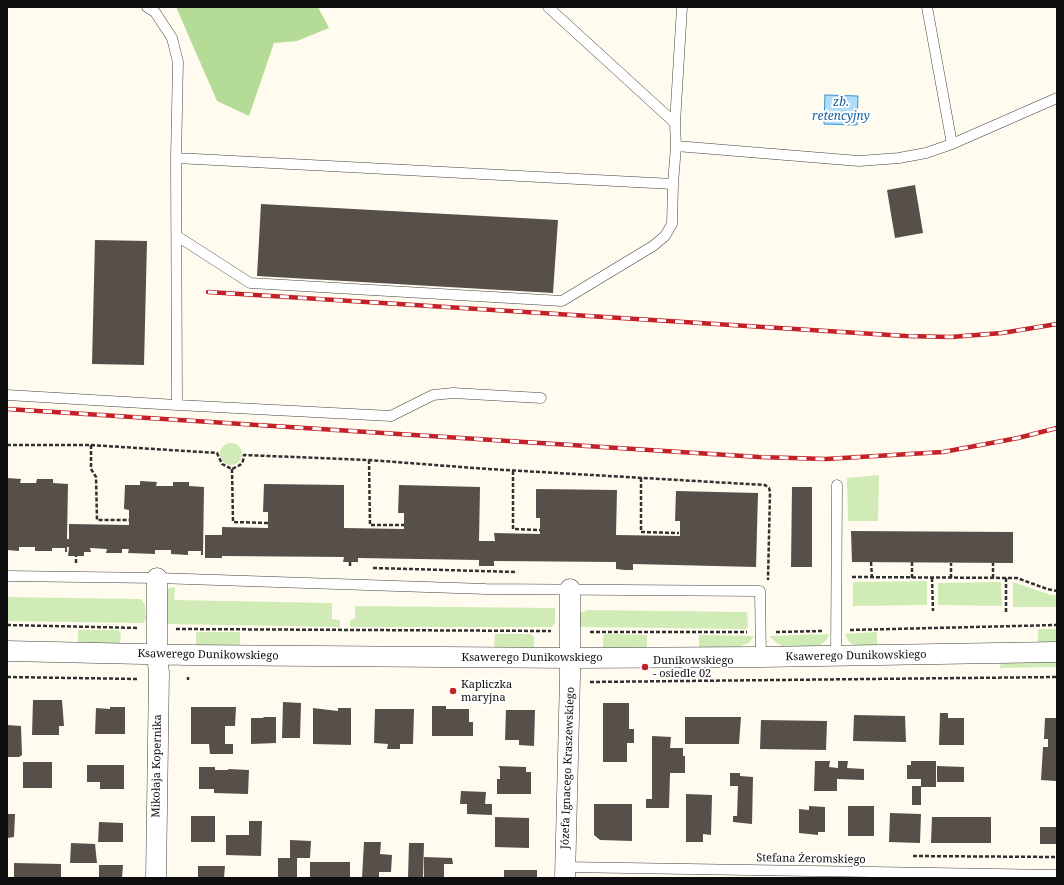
<!DOCTYPE html>
<html>
<head>
<meta charset="utf-8">
<style>
  body { margin:0 }
  #map { position:relative; width:1064px; height:885px; overflow:hidden; background:#fffcef; font-family:"Noto Serif",serif }
  canvas { display:block }
  .frame { position:absolute; inset:0; border:8px solid #0e0e0e; pointer-events:none }
</style>
</head>
<body>
<div id="map">
<canvas width="1064" height="885"></canvas>
<div class="frame"></div>
</div>
<script>
const ctx = document.querySelector('canvas').getContext('2d');
ctx.lineJoin = 'round';
function fillPath(path, color) { ctx.fillStyle = color; ctx.fill(path, 'evenodd'); }
const toPath = rows => new Path2D(rows.map(r => 'M' + r).join(''));
function strokePath(path, color, width, dash) { ctx.strokeStyle = color; ctx.lineWidth = width; ctx.lineCap = dash ? 'butt' : 'round'; ctx.setLineDash(dash || []); ctx.stroke(path); }
function drawText(font, color, halo, rows, align = 'center') {
  ctx.font = font + ' "Noto Serif",serif'; ctx.lineWidth = 4; ctx.setLineDash([]); ctx.textBaseline = 'middle'; ctx.strokeStyle = halo; ctx.fillStyle = color; for (const [text, x, y, turn = 0] of rows) {
    ctx.save(); ctx.translate(x, y); ctx.rotate((+turn || 0) * Math.PI / 180); ctx.textAlign = isNaN(turn) ? turn : align; if (halo) ctx.strokeText(text, 0, 0); ctx.fillText(text, 0, 0); ctx.restore();
  }
}
fillPath(toPath([
  '220 454a11 11 0 1 1 22 0a11 11 0 1 1-22 0Z',
  [879,475,878,521,848,521,847,478],
  [927,581,927,605,853,606,853,582],
  [1001,582,1002,606,938,605,938,583],
  [1013,582,1051,595,1057,595,1057,607,1013,607],
  [175,587,174,600,332,603,332,619,340,620,340,627,166,624,166,592,169,588],
  [7,597,141,599,145,605,146,619,143,623,7,621],
  [355,606,555,608,555,623,552,627,350,627,350,620,355,619],
  [585,610,747,612,748,626,746,629,577,627,578,612,585,612],
  [1038,629,1057,629,1057,643,1038,643],
  [78,630,118,630,121,633,120,644,78,644],
  [196,632,240,632,240,647,196,646],
  [877,632,877,645,856,646,849,642,845,634],
  [495,634,531,634,534,637,534,648,494,648],
  [606,634,647,635,647,647,645,649,603,649,603,636],
  [829,634,827,640,818,646,784,647,777,643,769,636],
  [699,635,754,636,750,642,739,647,699,648],
  [1057,661,1057,667,999,668,1002,662]
]), '#d1ebb7');
fillPath(toPath([
  [176,7,318,7,329,28,297,41,274,43,249,116,217,101]
]), '#b5dc96');
const water = toPath([
  [825,95,858,96,857,125,824,124,825,95]
]);
fillPath(water, '#b2ddf8');
strokePath(water, '#3692d1', 1);
fillPath(toPath([
  [915,185,923,233,895,238,887,190],
  [261,204,558,220,553,293,257,276],
  [95,240,147,241,144,365,92,364],
  [7,478,21,479,20,483,36,483,37,479,53,479,53,483,68,484,67,539,69,539,69,524,129,525,129,510,124,509,125,485,140,485,140,481,157,482,156,486,173,486,173,482,189,482,189,486,204,487,203,555,201,555,201,551,188,551,188,555,171,554,171,550,155,550,155,554,128,553,129,549,122,549,122,553,106,553,107,549,90,548,91,552,84,552,84,556,68,556,69,547,67,547,67,552,65,552,65,548,52,548,52,551,35,551,35,547,19,547,19,551,7,550],
  [264,484,344,485,344,528,404,529,404,513,398,513,399,485,480,487,479,541,495,541,494,533,540,534,540,518,536,518,536,489,617,490,616,535,680,536,680,521,675,521,676,491,758,493,756,567,633,564,633,570,625,570,616,569,616,562,494,561,494,566,479,566,479,560,358,558,358,562,343,562,344,557,222,556,222,558,205,558,205,535,222,535,222,527,268,528,268,512,263,512],
  [792,487,812,487,812,567,791,567],
  [851,531,1013,532,1013,563,852,562],
  [33,700,62,700,64,726,59,726,59,735,32,735],
  [283,702,301,703,300,738,282,738],
  [603,703,629,703,629,729,634,729,634,743,627,743,627,762,603,762],
  [432,706,446,706,446,709,469,709,469,722,473,722,473,736,432,736],
  [110,707,125,707,125,734,95,734,96,708,110,709],
  [191,707,236,707,235,726,225,726,225,744,233,744,233,754,210,754,209,744,191,744],
  [313,708,338,711,338,708,351,708,351,745,313,744],
  [375,709,414,709,413,744,400,744,400,749,387,749,388,744,374,743],
  [506,710,535,710,534,746,519,745,519,740,505,740],
  [940,713,948,713,948,718,964,718,964,745,939,745],
  [854,715,905,716,906,742,853,741],
  [264,717,276,717,276,743,251,744,251,718,263,718],
  [685,717,741,717,739,744,685,744],
  [1045,718,1057,718,1056,781,1041,780,1043,747,1048,747,1048,739,1044,739],
  [761,720,827,721,826,750,760,749],
  [7,725,21,726,22,755,19,757,7,757],
  [652,736,671,737,670,748,683,748,683,756,685,756,685,773,670,773,669,808,646,808,646,799,652,799],
  [815,761,830,761,829,767,838,768,838,761,848,761,847,768,864,769,864,780,837,779,837,791,814,791],
  [911,761,936,761,936,787,921,787,921,805,912,805,912,786,921,786,921,779,907,779,907,765,911,765],
  [23,762,52,762,52,788,23,788],
  [87,765,124,765,124,789,100,789,100,782,87,782],
  [498,766,526,767,526,772,531,772,531,794,497,794,497,779,500,779,500,768],
  [937,766,964,767,964,782,937,782],
  [199,767,215,767,215,770,228,770,228,777,228,769,249,770,248,794,214,793,214,789,199,789],
  [730,773,740,773,740,776,753,777,752,824,733,822,733,816,737,816,738,786,730,786],
  [461,791,486,792,485,804,492,804,492,815,467,814,467,804,460,804],
  [686,794,712,795,711,835,703,834,703,842,686,842],
  [594,804,632,804,632,841,600,840,594,835],
  [809,806,825,807,825,832,818,832,818,835,799,833,799,809,809,810],
  [848,806,874,806,874,836,848,836],
  [890,813,921,814,920,843,889,842],
  [7,814,15,814,14,837,7,838],
  [191,816,215,816,215,842,191,842],
  [495,817,529,818,529,848,495,847],
  [932,817,991,817,991,843,931,843],
  [249,821,262,821,261,856,226,855,226,835,249,835],
  [99,822,123,823,123,842,98,842],
  [1040,827,1057,827,1057,844,1040,844],
  [290,840,311,841,310,858,297,858,297,878,278,878,278,858,290,858],
  [364,842,381,842,380,854,392,855,391,872,379,872,379,878,362,878],
  [71,843,95,844,97,863,70,863],
  [409,843,424,843,423,878,408,878],
  [424,857,452,858,453,864,444,864,444,878,424,878],
  [310,862,350,862,350,878,310,878],
  [14,863,61,864,61,878,14,878],
  [99,865,123,865,122,878,99,878],
  [198,866,225,866,224,878,198,878],
  [504,870,537,870,537,878,504,878]
]), '#574f4a');
const lane = toPath([
  [147,7,155,12,172,38,178,62,176,158,673,184,676,146,859,161,899,158,926,153,952,144,1057,98],
  [548,7,675,123,676,146],
  [927,7,952,144],
  [675,123,682,7],
  [177,236,250,283,562,301,653,246,665,236,672,224,673,184],
  [7,395,177,405,176,158],
  [177,405,391,416,433,395,453,393,541,398],
  [7,576,157,578,486,589,760,591,761,657],
  [836,656,837,485],
  [565,867,1057,875]
]);
const street = toPath([
  [7,651,188,655,570,658,761,657,1057,652],
  [156,878,159,673,157,655,157,578],
  [565,878,570,676,570,589]
]);
strokePath(lane, '#414141', 11);
strokePath(street, '#414141', 21);
strokePath(toPath([
  [7,445,91,445,217,453,222,464,232,469,240,465,243,461,244,455,369,460,488,469,765,485,769,488,770,492,768,580],
  [91,445,91,469,96,477,97,520,129,520],
  [369,460,370,525,404,525],
  [232,469,233,522,268,523],
  [513,471,513,529,540,530],
  [641,478,641,532,679,533],
  [350,562,350,568],
  [871,562,872,577],
  [912,562,912,578],
  [76,563,76,556],
  [373,568,516,572],
  [852,577,1017,578,1047,589,1057,591],
  [932,578,933,611],
  [951,578,951,563],
  [993,578,993,563],
  [1006,612,1006,578],
  [7,625,139,628],
  [176,629,551,631],
  [850,630,1057,625],
  [590,632,747,632],
  [776,632,823,631],
  [7,677,139,679],
  [188,680,188,677],
  [590,682,1057,677],
  [913,856,1057,857]
]), '#303030', 2.5, [4, 2]);
strokePath(lane, '#fff', 10);
strokePath(street, '#fff', 20);
const rail = toPath([
  [208,292,906,336,951,337,1002,333,1057,324],
  [7,409,759,457,826,459,943,452,1018,438,1057,428]
]);
strokePath(rail, '#c32127', 4.5);
strokePath(rail, '#fff', 3, [9]);
for (const [x, y, r, color] of [
  [645,667,4,"#c32127"],
  [453,691,4,"#c32127"]
]) { const dot = new Path2D(); dot.arc(x, y, r, 0, 2 * Math.PI); ctx.fillStyle = color; ctx.fill(dot); strokePath(dot, '#fff', 1.5); }
drawText('11px', '#0e0e0e', '#fff', [
  ["Ksawerego Dunikowskiego",208,655,1],
  ["Ksawerego Dunikowskiego",856,656,-1],
  ["Ksawerego Dunikowskiego",532,658],
  ["Mikołaja Kopernika",157,766,-89],
  ["Józefa Ignacego Kraszewskiego",568,768,-88],
  ["Stefana Żeromskiego",811,859,1]
]);
drawText('11px', '#0e0e0e', '#fff', [
  ["Dunikowskiego",653,661],
  ["- osiedle 02",653,674],
  ["Kapliczka",461,685],
  ["maryjna",461,698]
], 'left');
drawText('italic 12px', '#1363a4', '#fff', [
  ["zb.",841,103],
  ["retencyjny",841,117]
]);
</script>
</body>
</html>
